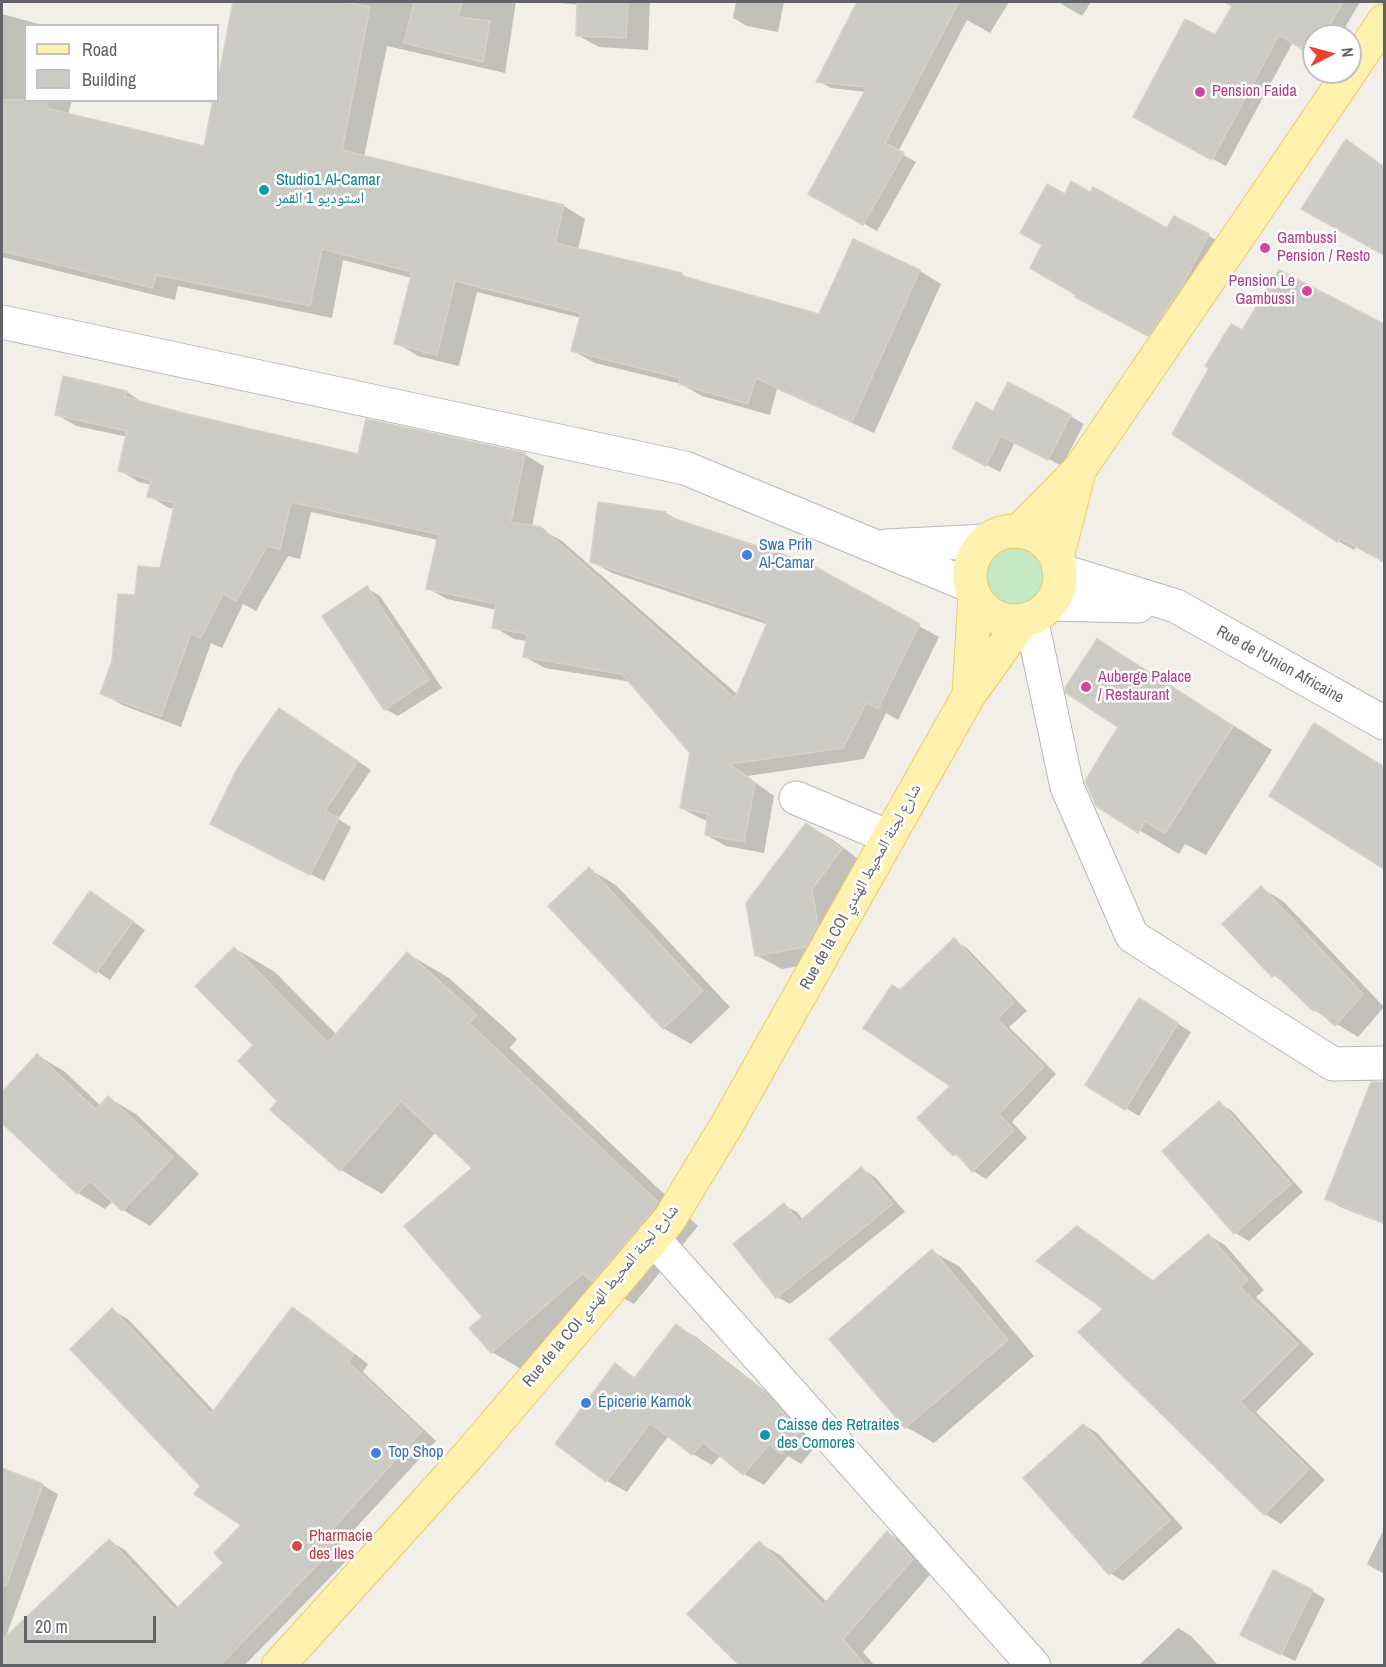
<!DOCTYPE html>
<html>
<head>
<meta charset="utf-8">
<style>
  body { margin:0 }
  #map { position:relative; width:1386px; height:1667px; overflow:hidden; background:#f1efe8; font-family:"Archivo Narrow",sans-serif }
  canvas { display:block }
  .frame { position:absolute; inset:0; border:3px solid #5f6368; pointer-events:none }
  .legend { position:absolute; left:24px; top:24px; width:195px; height:78px; box-sizing:border-box; background:#fff; border:2px solid #bfc1c3; margin:0; padding:8px 10px; list-style:none; font-size:18px; color:#5f6368 }
  .legend li { display:flex; align-items:center; gap:12px; height:30px }
  .legend b { width:30px; border:2px solid #bfc1c3 }
  .north { position:absolute; left:1302px; top:24px; width:60px; height:60px; box-sizing:border-box; background:#fff; border:2px solid #bfc1c3; border-radius:50%; rotate:84deg; font-size:16px; font-weight:700; line-height:24px; text-align:center; color:#5f6368 }
  .north::after { content:''; display:block; margin:auto; width:21px; height:27px; background:#ea4335; clip-path:polygon(50% 0,100% 100%,50% 72%,0 100%) }
  .scale { position:absolute; left:24px; top:1616px; width:132px; height:27px; box-sizing:border-box; border:3px solid #5f6368; border-top:0; padding-left:8px; font-size:18px; line-height:21px; white-space:nowrap; color:#5f6368; -webkit-text-stroke:4px #fff; paint-order:stroke }
</style>
</head>
<body>
<div id="map">
<canvas width="1386" height="1667"></canvas>
<div class="frame"></div>
<ul class="legend">
<li><b style="height:8px;background:#fff2af"></b>Road</li>
<li><b style="height:16px;background:#cccac5"></b>Building</li>
</ul>
<div class="north">N</div>
<div class="scale">20 m</div>
</div>
<script>
const ctx = document.querySelector('canvas').getContext('2d');
ctx.lineJoin = 'round';
function fillPath(path, color) { ctx.fillStyle = color; ctx.fill(path, 'evenodd'); }
const toPath = rows => new Path2D(rows.map(r => 'M' + r).join(''));
function strokePath(path, color, width, dash) { ctx.strokeStyle = color; ctx.lineWidth = width; ctx.lineCap = dash ? 'butt' : 'round'; ctx.setLineDash(dash || []); ctx.stroke(path); }
function drawText(font, color, halo, rows, align = 'center') {
  ctx.font = font + ' "Archivo Narrow","Noto Naskh Arabic",sans-serif'; ctx.lineWidth = 5; ctx.setLineDash([]); ctx.textBaseline = 'middle'; ctx.strokeStyle = halo; ctx.fillStyle = color; for (const [text, x, y, turn = 0] of rows) {
    ctx.save(); ctx.translate(x, y); ctx.rotate((+turn || 0) * Math.PI / 180); ctx.textAlign = isNaN(turn) ? turn : align; if (halo) ctx.strokeText(text, 0, 0); ctx.fillText(text, 0, 0); ctx.restore();
  }
}
fillPath(toPath([
  '982 576a34 34 0 1 1 68 0a34 34 0 1 1-68 0Z'
]), '#c5e8c5');
fillPath(toPath([
  [235,2,516,2,505,73,387,46,364,157,564,206,585,219,578,250,682,274,691,280,820,316,854,241,920,271,941,284,874,433,777,389,770,415,702,396,681,384,595,363,573,351,581,318,477,292,459,366,418,356,396,343,412,278,343,260,332,318,178,286,175,300,2,257,2,14,46,26,26,26,26,100,72,100,68,115,205,148,218,100,218,87],
  [552,2,650,2,648,50,599,47,577,35,579,5],
  [736,2,784,2,778,32,747,26,733,18],
  [859,2,1009,2,990,33,967,20,898,152,916,162,877,231,810,193,866,92,831,88,818,81],
  [1058,2,1091,2,1082,16],
  [1236,2,1360,2,1340,36,1314,36,1314,54,1293,42,1226,166,1135,116,1216,37],
  [1346,141,1384,166,1384,253,1320,218],
  [1066,196,1168,230,1175,218,1222,243,1162,342,1091,304],
  [1280,272,1384,326,1384,561,1357,546,1354,550,1338,541,1174,434,1243,332],
  [65,378,127,392,146,405,359,455,524,454,544,466,532,527,541,529,562,541,738,695,769,625,612,573,592,562,666,513,685,524,805,563,939,637,898,720,886,713,864,759,747,776,774,796,764,853,726,846,706,835,709,821,702,819,681,808,691,752,632,682,545,668,525,657,527,641,514,639,494,627,497,610,447,599,427,588,438,540,311,512,300,559,288,556,256,611,243,604,222,648,211,643,181,727,122,705,102,693,161,569,175,509,169,508,149,496,151,485,139,482,119,470,128,437,76,426,56,414],
  [994,413,1070,416,1084,424,1062,466,1015,442,1000,472,968,455],
  [367,588,380,596,442,688,398,716,385,709],
  [1097,641,1137,664,1272,750,1206,855,1185,844,1179,854,1097,805,1120,726],
  [292,717,371,770,338,819,351,827,324,881,225,831],
  [1327,733,1384,768,1384,867,1271,795],
  [807,825,832,839,866,865,831,961,782,969,756,955],
  [589,869,616,885,730,1007,691,1044,663,1028],
  [1261,888,1283,901,1384,1007,1358,1037,1314,1010,1287,984,1273,975],
  [103,900,145,930,110,980,55,943],
  [954,940,967,948,1027,1011,1009,1027,1056,1074,1012,1122,1027,1138,986,1179,973,1171,964,1160,954,1154,953,1086,901,991],
  [234,948,275,972,337,1035,408,954,449,978,517,1039,510,1048,698,1226,634,1304,623,1298,533,1376,492,1352,484,1317,475,1168,436,1132,382,1194,341,1170,279,1101,255,1045],
  [1153,1008,1191,1032,1139,1116,1126,1108],
  [37,1055,64,1071,101,1106,109,1098,136,1114,199,1174,150,1226,123,1210,113,1201,105,1209,78,1193,2,1121,2,1094],
  [1219,1103,1232,1111,1303,1192,1249,1241,1235,1233,1164,1152],
  [1362,1110,1384,1119,1384,1224,1340,1207,1327,1199],
  [862,1169,875,1177,905,1212,790,1304,777,1297,784,1205,797,1212,803,1220],
  [1077,1227,1094,1237,1155,1282,1208,1235,1225,1245,1264,1290,1256,1297,1314,1354,1256,1412,1325,1480,1281,1524,1265,1514,1080,1332,1106,1309],
  [932,1251,960,1267,1034,1356,934,1443,906,1427,831,1339],
  [292,1309,307,1317,368,1364,363,1372,436,1441,339,1546,350,1557,244,1666,2,1666,2,1470,42,1485,58,1494,5,1639,109,1541,125,1550,179,1608,225,1563,243,1524,202,1486,112,1310,128,1319,215,1412],
  [676,1325,696,1337,787,1408,818,1443,801,1464,788,1456,764,1485,744,1474,721,1455,712,1465,693,1454,669,1435,627,1492,607,1481,557,1444,615,1365,636,1378],
  [1084,1425,1097,1433,1183,1528,1123,1581,1110,1573],
  [1384,1529,1384,1574,1367,1564],
  [888,1533,909,1545,933,1571,863,1652,875,1666,741,1666,689,1614,759,1543,780,1555,827,1602],
  [1312,1591,1325,1599,1295,1661,1256,1642],
  [1178,1628,1191,1636,1218,1665,1138,1666]
]), '#0003');
const building = toPath([
  [233,2,344,2,370,7,342,150,564,205,555,243,682,273,682,276,819,314,853,239,920,270,852,422,756,378,748,404,679,384,680,378,571,351,581,313,455,281,437,355,394,344,412,272,322,249,310,306,156,275,153,288,2,251,2,100,47,100,46,108,204,146,213,100,218,100,218,80,233,2],
  [414,2,462,2,458,17,490,21,483,62,404,43,414,2],
  [577,2,628,2,626,38,576,36,577,2],
  [857,2,959,2,885,143,904,153,863,225,808,194,867,87,816,82,857,2],
  [1224,2,1343,2,1323,36,1314,36,1314,51,1312,55,1279,35,1212,160,1133,117,1185,19,1215,35,1232,6,1224,2],
  [1346,139,1384,167,1384,255,1301,209,1346,139],
  [1071,181,1090,192,1093,187,1167,228,1174,216,1209,234,1182,286,1148,336,1075,297,1076,295,1030,268,1042,245,1020,233,1047,184,1065,194,1071,181],
  [1279,270,1384,324,1384,562,1340,538,1337,542,1172,434,1209,368,1205,366,1231,324,1242,330,1279,270],
  [63,376,127,391,125,397,183,413,358,454,366,419,525,453,511,522,541,527,735,698,768,621,590,562,598,502,666,512,666,516,806,562,920,624,878,709,866,703,843,748,730,764,755,783,744,842,705,835,708,814,680,808,690,753,622,674,523,657,527,634,492,628,496,604,426,589,437,539,442,535,291,502,280,549,267,546,236,601,223,594,201,638,191,633,161,716,100,694,112,661,118,594,135,595,138,566,160,568,175,503,147,497,151,480,118,471,127,431,55,415,63,376],
  [1008,382,1071,415,1048,460,1001,436,986,466,952,448,976,402,993,411,1008,382],
  [367,586,429,680,384,710,322,616,367,586],
  [1097,639,1233,726,1165,833,1145,821,1138,833,1096,806,1085,781,1118,727,1066,693,1065,688,1097,639],
  [279,708,358,761,325,811,339,818,310,875,210,824,238,767,279,708],
  [1314,723,1384,767,1384,869,1269,796,1314,723],
  [806,823,842,849,812,889,818,925,805,947,755,956,746,903,806,823],
  [589,867,703,991,663,1029,548,906,589,867],
  [1261,886,1363,994,1335,1026,1315,1008,1313,1011,1275,974,1272,977,1222,924,1261,886],
  [90,891,133,921,96,973,53,943,90,891],
  [954,938,1014,1002,997,1019,1044,1066,999,1114,1014,1130,972,1172,956,1153,953,1156,917,1118,950,1086,863,1028,892,985,900,990,954,938],
  [234,947,328,1043,407,952,477,1015,469,1023,658,1202,654,1209,592,1282,583,1273,491,1353,469,1328,482,1317,404,1226,472,1168,401,1101,340,1171,270,1110,277,1101,238,1061,253,1045,195,986,234,947],
  [1139,998,1178,1023,1125,1110,1085,1085,1139,998],
  [37,1054,96,1110,108,1096,173,1157,122,1211,90,1181,77,1194,2,1123,2,1092,37,1054],
  [1371,1082,1384,1082,1384,1223,1325,1199,1371,1082],
  [1219,1101,1291,1184,1234,1234,1162,1151,1219,1101],
  [861,1167,893,1204,776,1298,733,1244,784,1203,799,1222,861,1167],
  [1077,1226,1153,1281,1208,1234,1248,1280,1240,1287,1298,1344,1240,1402,1309,1469,1264,1515,1078,1332,1103,1309,1036,1261,1077,1226],
  [932,1249,1008,1340,905,1428,829,1339,932,1249],
  [292,1307,354,1354,348,1362,422,1431,325,1537,335,1547,220,1665,2,1665,2,1640,109,1539,175,1610,223,1563,214,1553,241,1525,194,1494,200,1486,70,1349,112,1308,211,1414,292,1307],
  [676,1324,767,1394,800,1431,781,1454,769,1444,743,1475,703,1442,692,1455,650,1423,606,1482,555,1444,615,1363,634,1378,676,1324],
  [1083,1424,1170,1520,1109,1575,1023,1478,1083,1424],
  [2,1468,43,1484,6,1586,2,1585,2,1468],
  [887,1531,913,1559,843,1639,865,1665,739,1665,687,1614,759,1541,823,1605,887,1531],
  [1273,1570,1313,1590,1281,1655,1240,1635,1273,1570]
]);
fillPath(building, '#cccac5');
strokePath(building, '#d6d1c6', 1.5);
const minor = toPath([
  [2,322,685,468,971,586],
  [886,546,986,541],
  [1059,570,1176,606,1384,723],
  [1050,604,1138,606],
  [1031,618,1067,787,1132,936,1333,1064,1384,1063],
  [796,798,889,837],
  [653,1238,1034,1666]
]);
const major = toPath([
  [1350,72,1384,21],
  [1019,531,1080,469,1350,72],
  '970 576a45 45 0 1 1 90 0a45 45 0 1 1-90 0Z',
  [1057,558,1079,471],
  [969,695,975,597],
  [278,1666,467,1457,669,1220,725,1128,969,695,1021,622]
]);
strokePath(minor, '#b5b8bc', 35);
strokePath(major, '#f2c960', 35);
strokePath(minor, '#fff', 33);
strokePath(major, '#fff2af', 33);
for (const [x, y, r, color] of [
  [1200,92,6,"#d1479c"],
  [264,190,6,"#0f9aa8"],
  [1265,248,6,"#d1479c"],
  [1307,291,6,"#d1479c"],
  [747,555,6,"#3f7fe0"],
  [1086,687,6,"#d1479c"],
  [586,1403,6,"#3f7fe0"],
  [765,1435,6,"#0f9aa8"],
  [376,1453,6,"#3f7fe0"],
  [297,1546,6,"#e0444e"]
]) { const dot = new Path2D(); dot.arc(x, y, r, 0, 2 * Math.PI); ctx.fillStyle = color; ctx.fill(dot); strokePath(dot, '#fff', 2); }
drawText('16px', '#b23c85', '#fff', [
  ["Pension Faida",1212,92],
  ["Gambussi",1277,239],
  ["Pension / Resto",1277,257],
  ["Pension Le",1295,282,"right"],
  ["Gambussi",1295,300,"right"],
  ["Auberge Palace",1098,678],
  ["/ Restaurant",1098,696]
], 'left');
drawText('16px', '#0d838f', '#fff', [
  ["Studio1 Al-Camar",276,181],
  ["استوديو 1 القمر",276,199],
  ["Caisse des Retraites",777,1426],
  ["des Comores",777,1444]
], 'left');
drawText('16px', '#366cbe', '#fff', [
  ["Swa Prih",759,546],
  ["Al-Camar",759,564],
  ["Épicerie Kamok",598,1403],
  ["Top Shop",388,1453]
], 'left');
drawText('16px', '#5f6368', '#fff', [
  ["Rue de l'Union Africaine",1280,665,29],
  ["Rue de la COI شارع لجنة المحيط الهندي",861,887,-61],
  ["Rue de la COI شارع لجنة المحيط الهندي",601,1296,-50]
]);
drawText('16px', '#be3a42', '#fff', [
  ["Pharmacie",309,1537],
  ["des Iles",309,1555]
], 'left');
</script>
</body>
</html>
